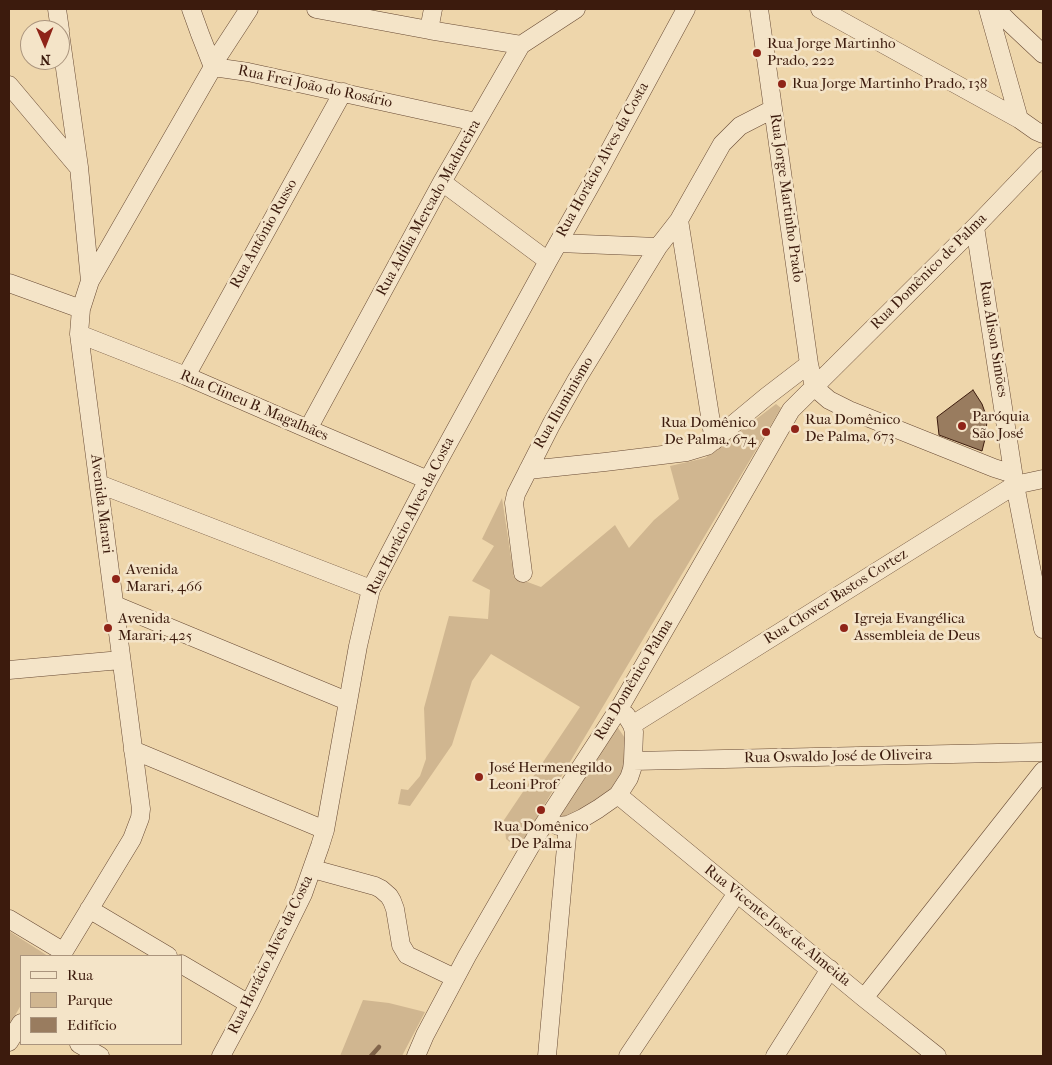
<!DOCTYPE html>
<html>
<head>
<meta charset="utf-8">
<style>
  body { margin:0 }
  #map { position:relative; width:1052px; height:1065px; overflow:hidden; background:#eed6ab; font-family:"IM FELL French Canon",serif }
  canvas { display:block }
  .frame { position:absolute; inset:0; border:10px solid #3c1b0d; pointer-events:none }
  .legend { position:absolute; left:20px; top:955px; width:162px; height:90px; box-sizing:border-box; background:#f4e4c8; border:1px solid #aa947d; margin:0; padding:6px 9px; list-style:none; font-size:15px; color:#3c1b0d }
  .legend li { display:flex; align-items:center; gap:10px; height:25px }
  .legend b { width:25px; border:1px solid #aa947d }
  .north { position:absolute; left:20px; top:20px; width:50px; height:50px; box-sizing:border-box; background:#f4e4c8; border:1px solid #aa947d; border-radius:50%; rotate:179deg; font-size:14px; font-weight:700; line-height:20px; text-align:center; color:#3c1b0d }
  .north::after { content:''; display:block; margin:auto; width:18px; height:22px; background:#8f2418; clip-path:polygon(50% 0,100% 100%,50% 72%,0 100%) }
</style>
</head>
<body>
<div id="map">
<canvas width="1052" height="1065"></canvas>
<div class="frame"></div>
<ul class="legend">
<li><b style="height:6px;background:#f4e4c8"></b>Rua</li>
<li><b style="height:14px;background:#d0b690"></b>Parque</li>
<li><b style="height:14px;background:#997c5f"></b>Edifício</li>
</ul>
<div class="north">N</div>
</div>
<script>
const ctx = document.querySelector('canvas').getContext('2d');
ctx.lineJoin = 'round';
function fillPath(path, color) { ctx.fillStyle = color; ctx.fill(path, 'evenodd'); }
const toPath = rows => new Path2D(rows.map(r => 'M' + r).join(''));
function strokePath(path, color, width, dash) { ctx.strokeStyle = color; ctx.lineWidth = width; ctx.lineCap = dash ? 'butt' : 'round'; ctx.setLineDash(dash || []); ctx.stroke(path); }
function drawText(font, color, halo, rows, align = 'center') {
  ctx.font = font + ' "IM FELL French Canon",serif'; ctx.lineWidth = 5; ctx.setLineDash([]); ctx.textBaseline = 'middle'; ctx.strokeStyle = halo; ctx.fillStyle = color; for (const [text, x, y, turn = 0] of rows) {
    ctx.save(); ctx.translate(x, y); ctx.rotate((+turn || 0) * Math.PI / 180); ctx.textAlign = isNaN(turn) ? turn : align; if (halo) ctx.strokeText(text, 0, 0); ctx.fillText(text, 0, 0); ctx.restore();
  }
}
fillPath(toPath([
  [776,404,781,408,518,849,506,839,504,820,580,707,491,654,472,681,452,745,410,806,398,804,401,789,408,790,420,776,426,759,424,708,449,616,488,619,490,590,472,581,494,546,482,539,502,498,514,577,541,587,615,525,629,548,654,520,679,499,670,466,705,458],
  [616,725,627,741,622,778,600,802,567,816,556,818],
  [9,931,48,956,21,956,21,1005,9,1026],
  [363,1000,389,1003,425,1012,402,1056,340,1056]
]), '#d0b690');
strokePath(toPath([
  [371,1056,379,1047]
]), '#82654b', 4.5);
const building = toPath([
  [973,390,982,404,987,418,986,435,982,451,939,435,937,417,973,390]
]);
fillPath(building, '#997c5f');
strokePath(building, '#3c1b0d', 1);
const minor = toPath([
  [57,9,60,30],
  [191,9,200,34,213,67,248,72,476,122],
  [316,9,429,30,521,45],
  [759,9,809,364,814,387],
  [820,9,1019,119,1036,131,1043,134],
  [988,9,1019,119],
  [996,9,1010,23,1043,54],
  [429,30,433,9],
  [60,33,79,167,90,281,81,309,79,334,141,809,140,818,132,839,61,956],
  [9,85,78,167],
  [442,182,548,261],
  [679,220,714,441],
  [975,227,1015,485,1043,629],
  [558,243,658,247,679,220,722,144,740,126,773,109],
  [90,281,213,67,219,55,249,9],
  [9,283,81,309],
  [79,334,186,376,308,429,428,480],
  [186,376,343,92],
  [814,387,829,400,849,410,994,468,1013,474],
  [308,429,442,182,521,45,576,9],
  [528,470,605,462,687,452,707,446,766,397,809,364],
  [99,484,371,589],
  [523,573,514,503,516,494,551,425,577,379,658,247],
  [115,605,347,701],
  [9,670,121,660],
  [632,725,1015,485,1043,479],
  [133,750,325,830],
  [633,761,1043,752],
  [618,795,864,998,937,1056],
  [558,826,568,825,583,818,598,809,618,795,629,778,632,769,633,761,634,732,632,725,626,715],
  [313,869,375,886,381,889,389,896,392,901,395,909,401,945,407,955,455,978],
  [89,909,168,956],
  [9,919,64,952],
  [181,964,249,1004],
  [864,998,1043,771],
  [9,1042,21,1023],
  [79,1044,100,1056],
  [221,1056,249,1004,303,894,320,846,325,830,358,646,371,589,428,480,548,261,598,172,686,9],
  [416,1056,425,1035,467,956,530,847,542,827,620,707,791,410,975,227,1043,156],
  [547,1056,568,825],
  [628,1056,737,893],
  [775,1056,830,969]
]);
strokePath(minor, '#684a34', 19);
strokePath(minor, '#f4e4c8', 18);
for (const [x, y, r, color] of [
  [757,53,5,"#8f2418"],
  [782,84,5,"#8f2418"],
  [962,426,5,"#8f2418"],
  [795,429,5,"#8f2418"],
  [766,432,5,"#8f2418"],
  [116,579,5,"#8f2418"],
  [108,628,5,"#8f2418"],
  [844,628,5,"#8f2418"],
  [479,777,5,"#8f2418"],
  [541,810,5,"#8f2418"]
]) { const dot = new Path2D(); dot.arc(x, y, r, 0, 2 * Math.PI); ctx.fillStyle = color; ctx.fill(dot); strokePath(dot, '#f4e4c8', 2); }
drawText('15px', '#3c1b0d', '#f4e4c8', [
  ["Rua Jorge Martinho",767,44],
  ["Prado, 222",767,61],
  ["Rua Jorge Martinho Prado, 138",792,84],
  ["Paróquia",972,417],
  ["São José",972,434],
  ["Rua Domênico",805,420],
  ["De Palma, 673",805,437],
  ["Rua Domênico",756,423,"right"],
  ["De Palma, 674",756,440,"right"],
  ["Avenida",126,570],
  ["Marari, 466",126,587],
  ["Avenida",118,619],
  ["Marari, 425",118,636],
  ["Igreja Evangélica",854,619],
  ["Assembleia de Deus",854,636],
  ["José Hermenegildo",489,768],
  ["Leoni Prof",489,785],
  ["Rua Domênico",541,827,"center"],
  ["De Palma",541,844,"center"]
], 'left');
drawText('15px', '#3c1b0d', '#f4e4c8', [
  ["Rua Frei João do Rosário",315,87,12],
  ["Rua Horácio Alves da Costa",603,160,-61],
  ["Rua Jorge Martinho Prado",786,198,82],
  ["Rua Adília Mercado Madureira",429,208,-61],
  ["Rua Antônio Russo",264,234,-61],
  ["Rua Domênico de Palma",929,272,-45],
  ["Rua Alison Simões",993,339,81],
  ["Rua Iluminismo",564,403,-60],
  ["Rua Clineu B. Magalhães",254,406,23],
  ["Avenida Marari",101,504,83],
  ["Rua Horácio Alves da Costa",411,516,-63],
  ["Rua Clower Bastos Cortez",836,597,-32],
  ["Rua Domênico Palma",634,680,-59],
  ["Rua Oswaldo José de Oliveira",838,757,-1],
  ["Rua Vicente José de Almeida",777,926,39],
  ["Rua Horácio Alves da Costa",271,955,-64]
]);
</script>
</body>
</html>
